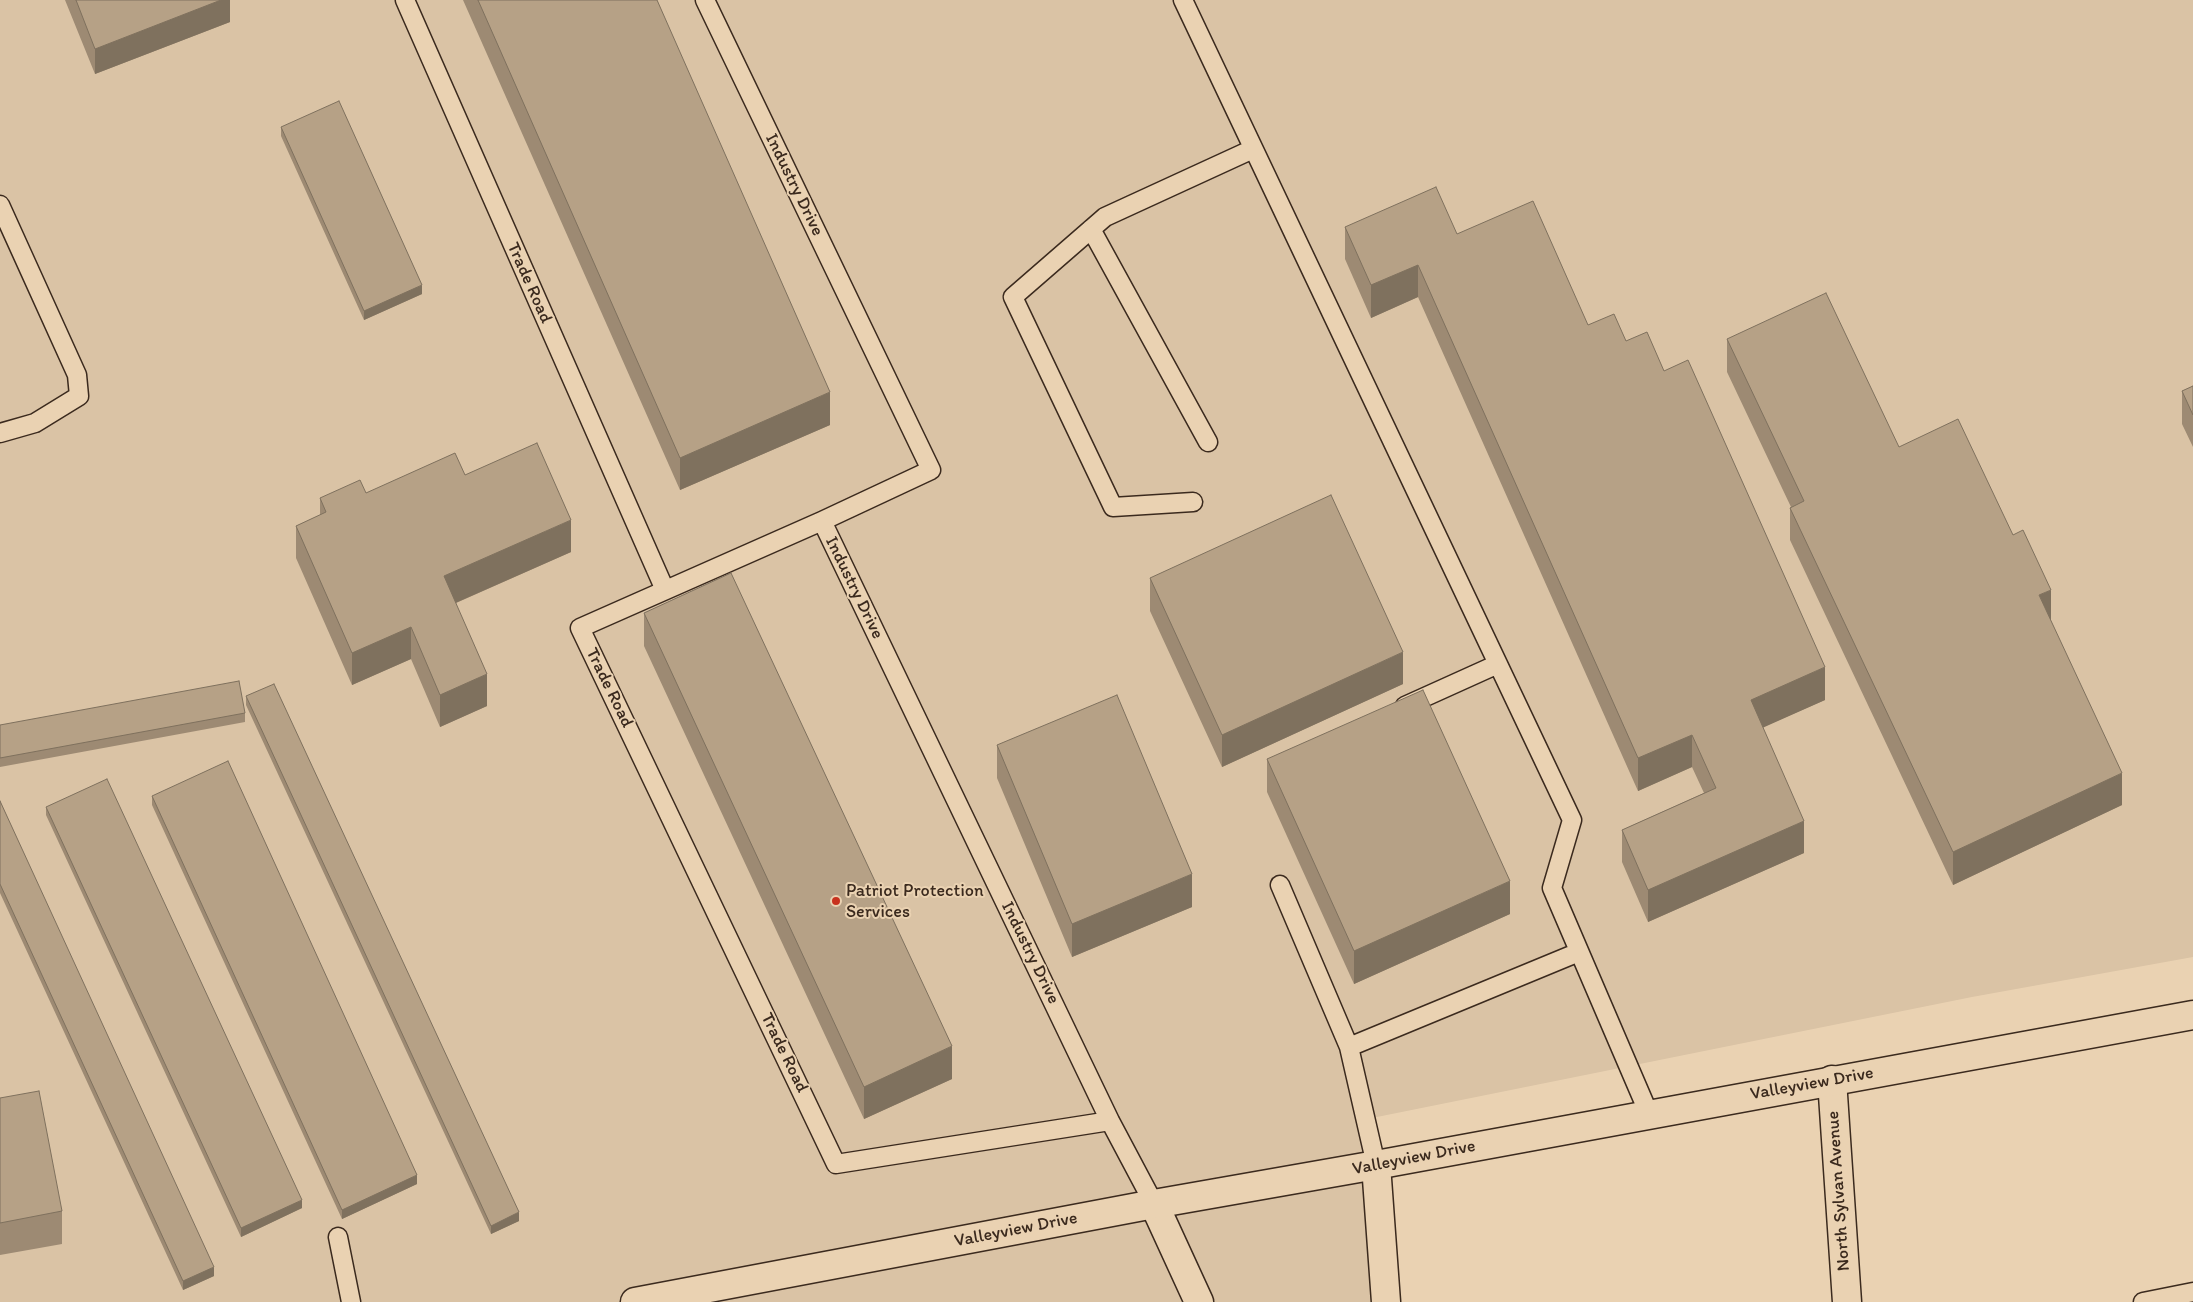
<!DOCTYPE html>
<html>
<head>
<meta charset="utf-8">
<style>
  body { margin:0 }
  canvas { display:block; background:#ead2b2 }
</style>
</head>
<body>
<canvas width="2193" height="1302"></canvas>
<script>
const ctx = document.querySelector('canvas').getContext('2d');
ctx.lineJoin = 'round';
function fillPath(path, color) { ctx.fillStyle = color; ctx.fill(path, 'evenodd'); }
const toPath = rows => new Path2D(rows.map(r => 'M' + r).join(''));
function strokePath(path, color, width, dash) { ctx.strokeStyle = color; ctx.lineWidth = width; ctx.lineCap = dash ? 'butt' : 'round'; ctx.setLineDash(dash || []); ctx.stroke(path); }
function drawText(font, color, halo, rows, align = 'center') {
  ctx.font = font + ' Itim,sans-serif'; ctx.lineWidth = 4; ctx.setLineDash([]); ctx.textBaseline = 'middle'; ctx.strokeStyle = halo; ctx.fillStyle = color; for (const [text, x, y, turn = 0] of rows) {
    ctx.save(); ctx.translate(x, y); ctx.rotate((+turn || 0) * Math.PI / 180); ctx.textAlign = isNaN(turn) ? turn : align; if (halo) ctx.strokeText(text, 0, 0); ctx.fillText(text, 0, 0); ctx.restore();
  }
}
fillPath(toPath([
  [0,0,2193,0,2193,957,1972,997,1367,1119,1377,1302,0,1302]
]), '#dac3a5');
const lane = toPath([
  [405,0,665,590],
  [705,0,931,470,822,521,580,628,836,1164,1110,1121],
  [1183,0,1572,820,1552,888,1649,1114],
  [0,205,77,375,79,396,35,423,0,433],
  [1091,229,1208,442],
  [1193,502,1113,507,1013,297,1105,217,1253,149],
  [822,521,1110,1121,1154,1204],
  [1405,706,1498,664],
  [1280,885,1349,1047],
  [1376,1165,1349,1047,1579,952],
  [338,1237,351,1302],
  [2143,1302,2193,1292]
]);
const street = toPath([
  [1832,1080,1847,1302],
  [1376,1165,1386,1302],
  [1154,1204,1199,1302]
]);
const secondary = toPath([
  [635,1302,1154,1204,1376,1165,2193,1015]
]);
strokePath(lane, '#3b2a1e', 21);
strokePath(street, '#3b2a1e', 31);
strokePath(secondary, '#3b2a1e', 31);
strokePath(lane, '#ead2b2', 18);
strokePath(street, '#ead2b2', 28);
strokePath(secondary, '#ead2b2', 28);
fillPath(toPath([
  [65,0,230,0,230,22,95,74],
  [463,0,657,0,830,425,680,490],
  [281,127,422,294,364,320,281,136],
  [1345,227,1457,234,1588,325,1626,341,1664,371,1825,700,1763,727,1804,853,1648,922,1622,862,1622,830,1704,793,1692,767,1638,791,1418,297,1371,318,1345,259],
  [1727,339,1899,447,2051,621,2122,805,1953,885,1790,540,1790,508,1791,507,1727,372],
  [2193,386,2193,447,2182,424,2182,391],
  [465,475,571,552,456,603,487,706,440,727,411,659,352,685,296,558,296,526,320,515,320,498,366,493],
  [1150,578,1403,684,1222,767,1150,611],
  [644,613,952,1079,864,1119,644,646],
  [246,696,519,1221,491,1234,246,705],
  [245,713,245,722,0,767,0,725],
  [997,745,1192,907,1072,957,997,778],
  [1267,759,1510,914,1354,984,1267,792],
  [152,796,417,1184,342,1219,152,805],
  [0,801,214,1276,183,1290,0,893],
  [46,807,302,1208,241,1237,46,815],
  [0,1098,62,1211,62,1244,0,1255]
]), '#9d8a73');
fillPath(toPath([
  [221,0,230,0,230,22,95,74,95,49],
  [1418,265,1418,297,1371,318,1371,285],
  [422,285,422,294,364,320,364,311],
  [830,392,830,425,680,490,680,458],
  [571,520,571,552,444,608,444,576],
  [2051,590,2051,622,2039,595],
  [411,627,411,659,352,685,352,653],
  [1403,652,1403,684,1222,767,1222,735],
  [1825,667,1825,700,1751,733,1751,700],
  [487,674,487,706,440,727,440,695],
  [1692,735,1692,767,1638,791,1638,758],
  [2122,773,2122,805,1953,885,1953,852],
  [1804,821,1804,853,1648,922,1648,890],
  [1192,874,1192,907,1072,957,1072,924],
  [1510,881,1510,914,1354,984,1354,951],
  [952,1046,952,1079,864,1119,864,1087],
  [417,1175,417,1184,342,1219,342,1210],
  [302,1200,302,1208,241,1237,241,1228],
  [519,1212,519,1221,491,1234,491,1226],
  [214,1267,214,1276,183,1290,183,1281]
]), '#7f715e');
const building = toPath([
  [76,0,221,0,95,49,76,0],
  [478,0,657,0,830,392,680,458,478,0],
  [339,101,422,285,364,311,281,127,339,101],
  [1436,187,1457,234,1533,201,1588,325,1614,314,1626,341,1647,332,1664,371,1688,360,1825,667,1751,700,1804,821,1648,890,1622,830,1716,788,1692,735,1638,758,1418,265,1371,285,1345,227,1436,187],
  [1826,293,1899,447,1958,419,2013,535,2023,530,2051,590,2039,595,2122,773,1953,852,1790,508,1804,501,1727,339,1826,293],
  [2193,386,2193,415,2182,391,2193,386],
  [537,443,571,520,444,576,487,674,440,695,411,627,352,653,296,526,326,512,320,498,360,480,366,493,455,453,465,475,537,443],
  [1331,495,1403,652,1222,735,1150,578,1331,495],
  [731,573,952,1046,864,1087,644,613,731,573],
  [239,681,245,713,0,758,0,725,239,681],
  [274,684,519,1212,491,1226,246,696,274,684],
  [1423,690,1510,881,1354,951,1267,759,1423,690],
  [1117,695,1192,874,1072,924,997,745,1117,695],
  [228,761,417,1175,342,1210,152,796,228,761],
  [107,779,302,1200,241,1228,46,807,107,779],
  [0,801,214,1267,183,1281,0,884,0,801],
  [39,1091,62,1211,0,1223,0,1098,39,1091]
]);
fillPath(building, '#b6a186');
strokePath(building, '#7f715e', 1);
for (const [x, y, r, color] of [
  [836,901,5,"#c8321e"]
]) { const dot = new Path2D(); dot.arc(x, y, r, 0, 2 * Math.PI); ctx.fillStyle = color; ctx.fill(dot); strokePath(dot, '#ead2b2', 2); }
drawText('18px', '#3b2a1e', '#ead2b2', [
  ["Industry Drive",794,185,64],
  ["Trade Road",529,283,66],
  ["Industry Drive",854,588,64],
  ["Trade Road",609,688,64],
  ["Industry Drive",1030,953,64],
  ["Trade Road",784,1053,64],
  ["Valleyview Drive",1812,1084,-10],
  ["Valleyview Drive",1414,1158,-11],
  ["North Sylvan Avenue",1839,1191,-94],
  ["Valleyview Drive",1016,1230,-11]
]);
drawText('18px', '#3b2a1e', '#ead2b2', [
  ["Patriot Protection",846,891],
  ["Services",846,912]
], 'left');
</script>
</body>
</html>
